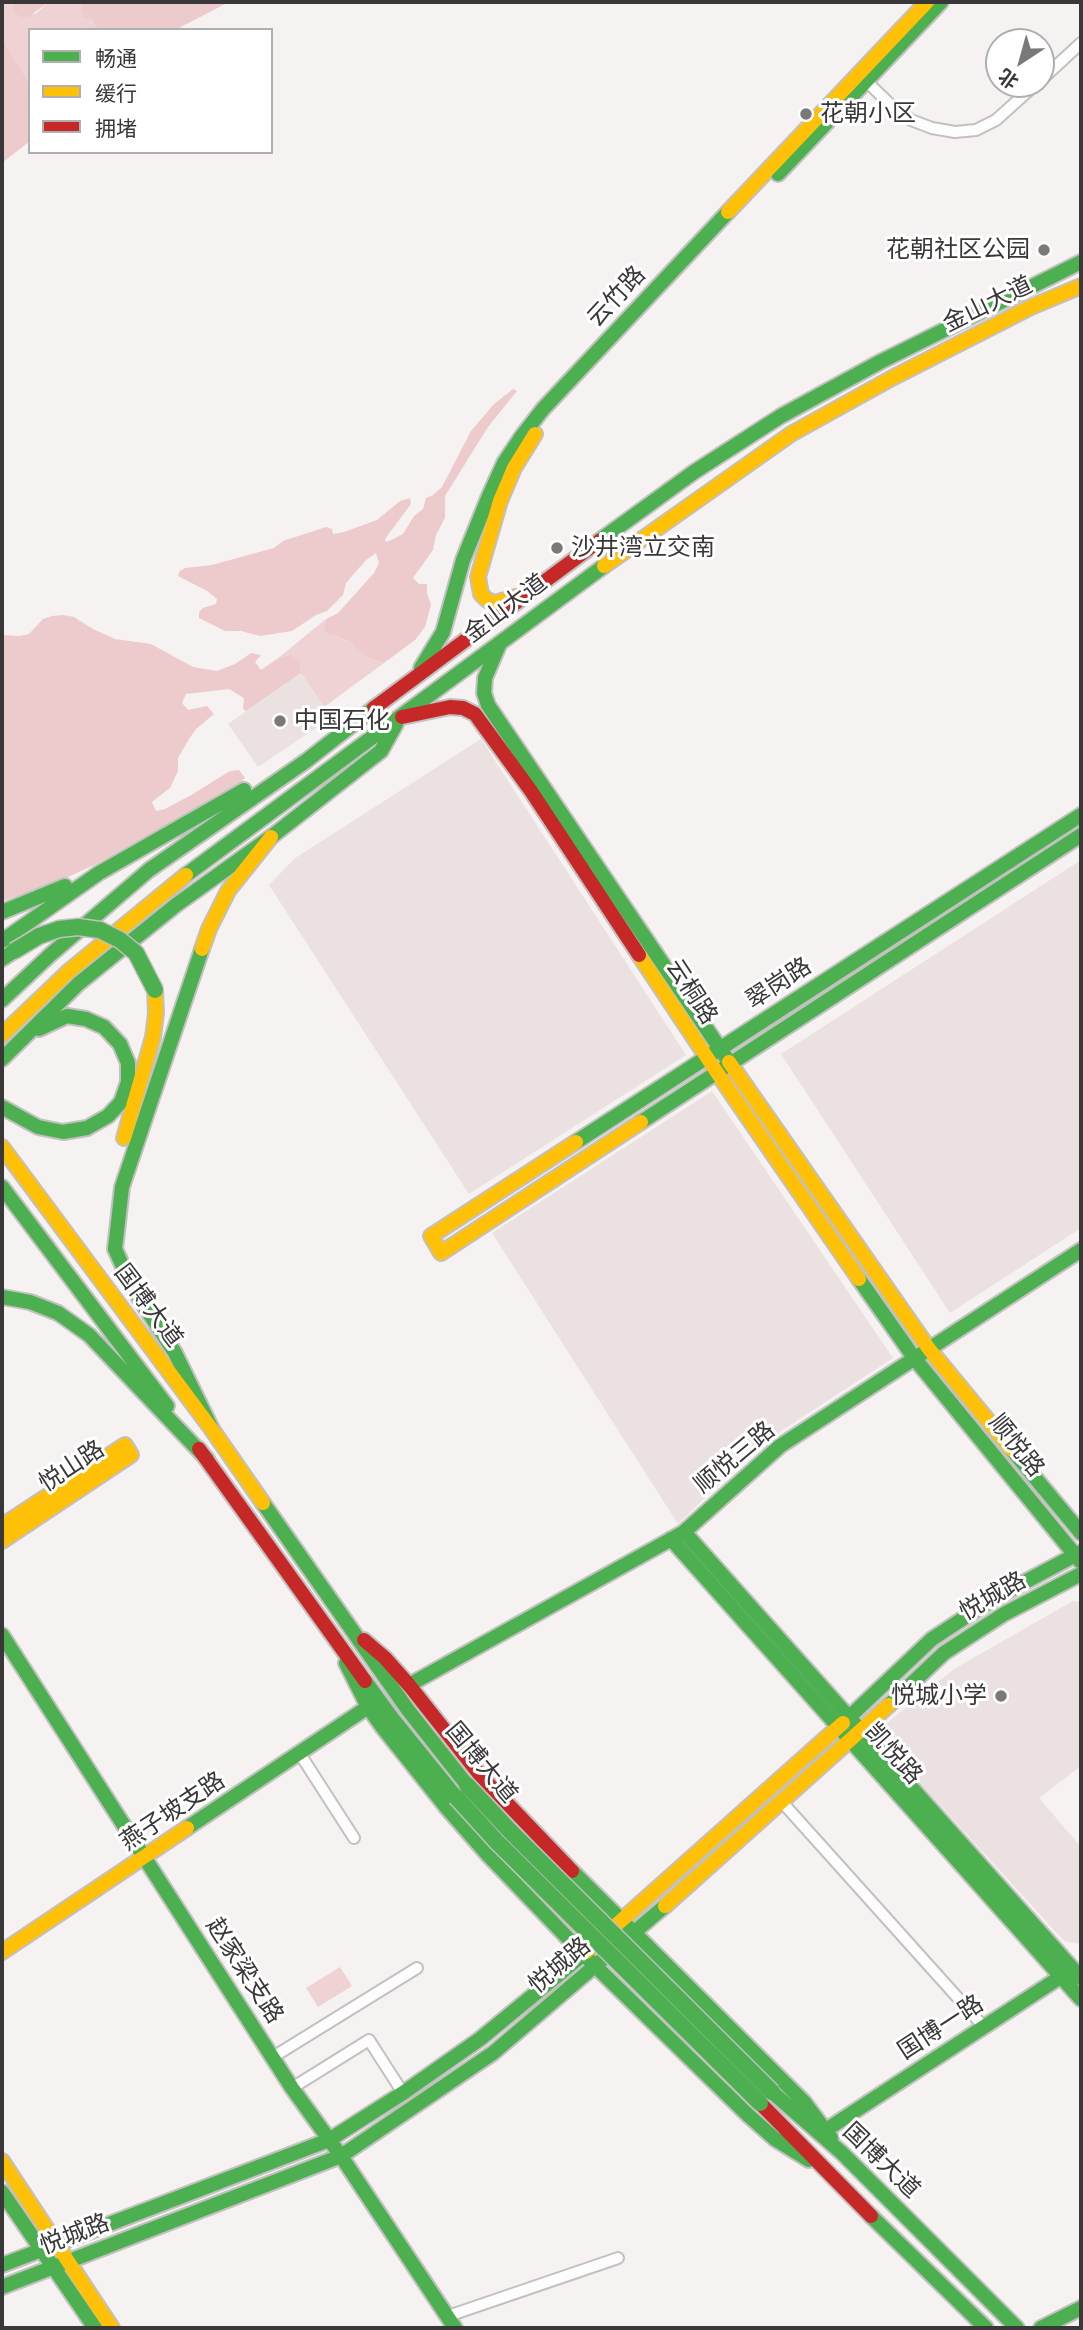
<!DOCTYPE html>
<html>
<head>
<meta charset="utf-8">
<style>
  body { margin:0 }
  #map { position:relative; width:1083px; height:2330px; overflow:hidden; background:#f6f2f2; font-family:"Fira Sans Condensed","Noto Sans SC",sans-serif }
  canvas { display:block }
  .frame { position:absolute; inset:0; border:4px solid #393737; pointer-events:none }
  .legend { position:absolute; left:28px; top:28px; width:245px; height:126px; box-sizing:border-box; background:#fff; border:2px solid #b0afaf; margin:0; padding:9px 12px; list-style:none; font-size:21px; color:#393737 }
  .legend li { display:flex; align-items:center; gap:14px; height:35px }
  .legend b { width:35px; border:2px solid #b0afaf }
  .north { position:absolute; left:985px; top:28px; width:70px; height:70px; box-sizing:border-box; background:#fff; border:2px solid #b0afaf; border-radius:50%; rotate:216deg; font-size:19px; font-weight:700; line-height:28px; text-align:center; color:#393737 }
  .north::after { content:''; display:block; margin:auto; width:24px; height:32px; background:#7b7878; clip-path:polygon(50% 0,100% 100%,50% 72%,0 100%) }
</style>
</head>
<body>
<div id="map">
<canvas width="1083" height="2330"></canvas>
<div class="frame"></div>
<ul class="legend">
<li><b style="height:9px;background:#4caf50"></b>畅通</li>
<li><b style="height:9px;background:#ffc107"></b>缓行</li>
<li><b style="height:9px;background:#c62828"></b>拥堵</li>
</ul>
<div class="north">北</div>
</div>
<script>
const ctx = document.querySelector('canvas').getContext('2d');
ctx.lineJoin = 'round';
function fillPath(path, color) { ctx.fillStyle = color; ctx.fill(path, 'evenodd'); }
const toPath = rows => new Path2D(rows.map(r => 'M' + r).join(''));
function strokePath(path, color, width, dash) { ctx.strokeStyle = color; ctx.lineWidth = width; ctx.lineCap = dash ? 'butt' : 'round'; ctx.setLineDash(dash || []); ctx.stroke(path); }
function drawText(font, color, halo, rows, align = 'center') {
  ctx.font = font + ' "Fira Sans Condensed","Noto Sans SC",sans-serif'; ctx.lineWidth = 6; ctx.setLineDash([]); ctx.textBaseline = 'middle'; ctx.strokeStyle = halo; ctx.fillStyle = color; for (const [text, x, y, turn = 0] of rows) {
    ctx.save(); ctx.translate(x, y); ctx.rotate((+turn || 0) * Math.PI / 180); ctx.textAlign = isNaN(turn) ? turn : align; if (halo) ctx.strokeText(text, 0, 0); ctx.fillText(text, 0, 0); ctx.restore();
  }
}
fillPath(toPath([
  [301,673,331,718,258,767,228,724],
  [481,739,686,1055,469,1194,269,885,295,858],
  [1081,860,1081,1228,950,1313,781,1054],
  [712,1091,893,1358,775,1435,739,1465,678,1524,492,1233],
  [1073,1601,1081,1602,1081,1766,1039,1798,1081,1847,1080,1944,1064,1941,886,1746,887,1723,954,1669]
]), '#ece1e1');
fillPath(toPath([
  [2,2,11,2,12,6,35,14,49,2,81,2,81,11,97,25,98,30,30,30,30,84,2,39],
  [326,619,325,623,334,636,349,641,367,658,384,663,324,707,301,673,300,662,277,659],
  [340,1967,352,1986,318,2007,306,1988]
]), '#efd2d3');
fillPath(toPath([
  [11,2,49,2,28,17,21,17,15,13],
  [81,2,229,2,175,30,98,30,92,20,84,18,81,11],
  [2,39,30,84,30,141,2,163],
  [513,389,517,391,488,427,445,496,445,518,436,535,433,550,413,578,419,584,427,584,427,593,431,605,425,627,415,640,384,663,367,658,349,641,329,634,324,629,326,619,338,613,374,573,379,563,376,553,366,560,346,583,343,595,327,611,316,615,292,631,260,636,241,631,225,631,199,618,199,612,203,608,216,604,217,599,207,591,178,576,180,571,185,568,212,565,274,548,283,541,326,527,332,529,333,534,344,532,377,520,400,501,410,498,411,504,385,539,386,542,389,541,403,534,414,516,423,509,426,498,433,495,442,487,471,431,494,404],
  [63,615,74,617,93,629,115,639,151,644,193,667,217,671,235,664,251,653,261,655,255,662,261,670,277,659,291,655,300,662,301,673,246,711,243,709,244,698,229,689,186,694,182,703,188,710,207,706,214,714,196,729,189,739,178,758,178,771,170,788,152,802,156,811,165,809,193,794,230,771,239,770,245,778,236,786,94,865,48,886,2,901,2,635,19,636,29,634,43,619,52,616]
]), '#edcacc');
const street = toPath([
  [863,78,893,107,911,120,932,128,955,132,976,130,996,120,1036,84],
  [1041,80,1081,43],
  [300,1754,354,1838],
  [782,1802,984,2027],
  [273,2057,417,1968],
  [292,2088,369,2040,403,2093],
  [448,2316,618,2258]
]);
const fast = toPath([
  [778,174,941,2],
  [599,541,694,472,781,416,880,362,1081,262],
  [499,645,485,678,484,693,488,705,729,1062],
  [421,668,443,632,463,560,489,496,504,463,522,436,543,409,728,212],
  [186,875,604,566],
  [2,912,65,886],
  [2,941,99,873,244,790],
  [202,949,122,1187,115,1249,132,1287,175,1353,213,1431],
  [2,959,14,951],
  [2,1000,50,955,149,870,306,761,374,708],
  [2,1059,78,984,176,905,271,837,381,751,396,724],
  [2,1107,38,1127,63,1132,87,1128,108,1116,121,1102,128,1082,128,1063,120,1044,104,1027,86,1019,67,1016,39,1029],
  [641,1122,1081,835],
  [576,1142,1081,815],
  [2,1187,167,1406],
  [859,1279,915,1359,1080,1561],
  [2,1297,30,1302,58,1313,89,1335,207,1459],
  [1012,1450,1081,1533],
  [263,1503,408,1710,467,1785],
  [684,1532,1081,1978],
  [671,1539,1081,1999],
  [2,1635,292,2088,341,2156,455,2328],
  [346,1663,368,1707,383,1728,446,1807,488,1855,583,1954,748,2115,775,2139,809,2160],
  [365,1681,392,1718,456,1797],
  [409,1685,684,1532,780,1446,1081,1250],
  [889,1705,944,1653,1004,1614,1081,1574],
  [843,1723,932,1639,993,1599,1081,1552],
  [187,1828,368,1707],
  [572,1871,804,2102,831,2138],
  [772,2092,842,2153,1017,2328],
  [826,2130,1068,1972],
  [2,2192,95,2328],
  [871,2216,986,2328],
  [2,2265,329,2140,403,2093,480,2039,586,1952],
  [2,2287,341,2156,493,2053,665,1906],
  [1041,2328,1081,2308]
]);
const slow = toPath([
  [728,212,927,2],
  [604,566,791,434,892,378,1031,307,1081,286],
  [516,597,495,603,487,600,481,594,478,577,500,501,514,468,535,434],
  [202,949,209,929,228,891,271,837],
  [639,955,718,1074,859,1279],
  [2,1035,68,972,186,875],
  [729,1062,929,1349,1012,1450],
  [124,1138,153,1037,156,1013,155,990],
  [576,1142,431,1236,441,1253,641,1122],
  [2,1147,213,1431,263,1503],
  [2,1526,125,1445,131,1455,2,1541],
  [665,1906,889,1705],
  [2,1952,187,1828],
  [586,1952,843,1723],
  [2,2161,112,2328]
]);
const jam = toPath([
  [374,708,599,541],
  [402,717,450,707,463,708,475,714,531,791,639,955],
  [199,1449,365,1681],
  [364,1640,385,1658,409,1685,480,1775,572,1871],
  [760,2103,871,2216]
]);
strokePath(street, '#c3c0c0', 14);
strokePath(fast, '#c3c0c0', 18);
strokePath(slow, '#c3c0c0', 18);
strokePath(jam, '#c3c0c0', 18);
strokePath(street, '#fefdfd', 10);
strokePath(fast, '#4caf50', 14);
strokePath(slow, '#ffc107', 14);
strokePath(jam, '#c62828', 14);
const fastBridge = toPath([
  [14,951,39,936,59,929,78,927,100,930,120,940,136,953,155,990],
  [467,1785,511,1832,772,2092],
  [456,1797,497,1842,760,2103]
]);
strokePath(fastBridge, '#c3c0c0', 19, []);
strokePath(fastBridge, '#4caf50', 16);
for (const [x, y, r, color] of [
  [806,114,7,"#7b7878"],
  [1044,250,7,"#7b7878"],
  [557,548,7,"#7b7878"],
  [280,721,7,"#7b7878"],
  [1001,1696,7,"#7b7878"]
]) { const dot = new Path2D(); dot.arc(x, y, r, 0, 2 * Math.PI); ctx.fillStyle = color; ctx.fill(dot); strokePath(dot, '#fff', 2.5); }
drawText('24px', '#393737', '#fff', [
  ["花朝小区",820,114],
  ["花朝社区公园",1030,250,"right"],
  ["沙井湾立交南",571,548],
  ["中国石化",294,721],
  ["悦城小学",987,1696,"right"]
], 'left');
drawText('24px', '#393737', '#fff', [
  ["云竹路",617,297,-47],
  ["金山大道",988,305,-26],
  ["金山大道",506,609,-37],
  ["翠岗路",779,984,-33],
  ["云桐路",691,992,57],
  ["国博大道",148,1306,53],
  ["顺悦路",1016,1446,51],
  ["顺悦三路",735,1458,-40],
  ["悦山路",72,1467,-33],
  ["悦城路",993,1597,-30],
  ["凯悦路",893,1754,48],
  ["国博大道",481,1763,50],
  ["燕子坡支路",173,1812,-34],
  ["悦城路",560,1966,-40],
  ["赵家梁支路",244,1971,57],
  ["国博一路",941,2028,-33],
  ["国博大道",881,2161,44],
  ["悦城路",75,2235,-21]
]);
</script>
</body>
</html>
